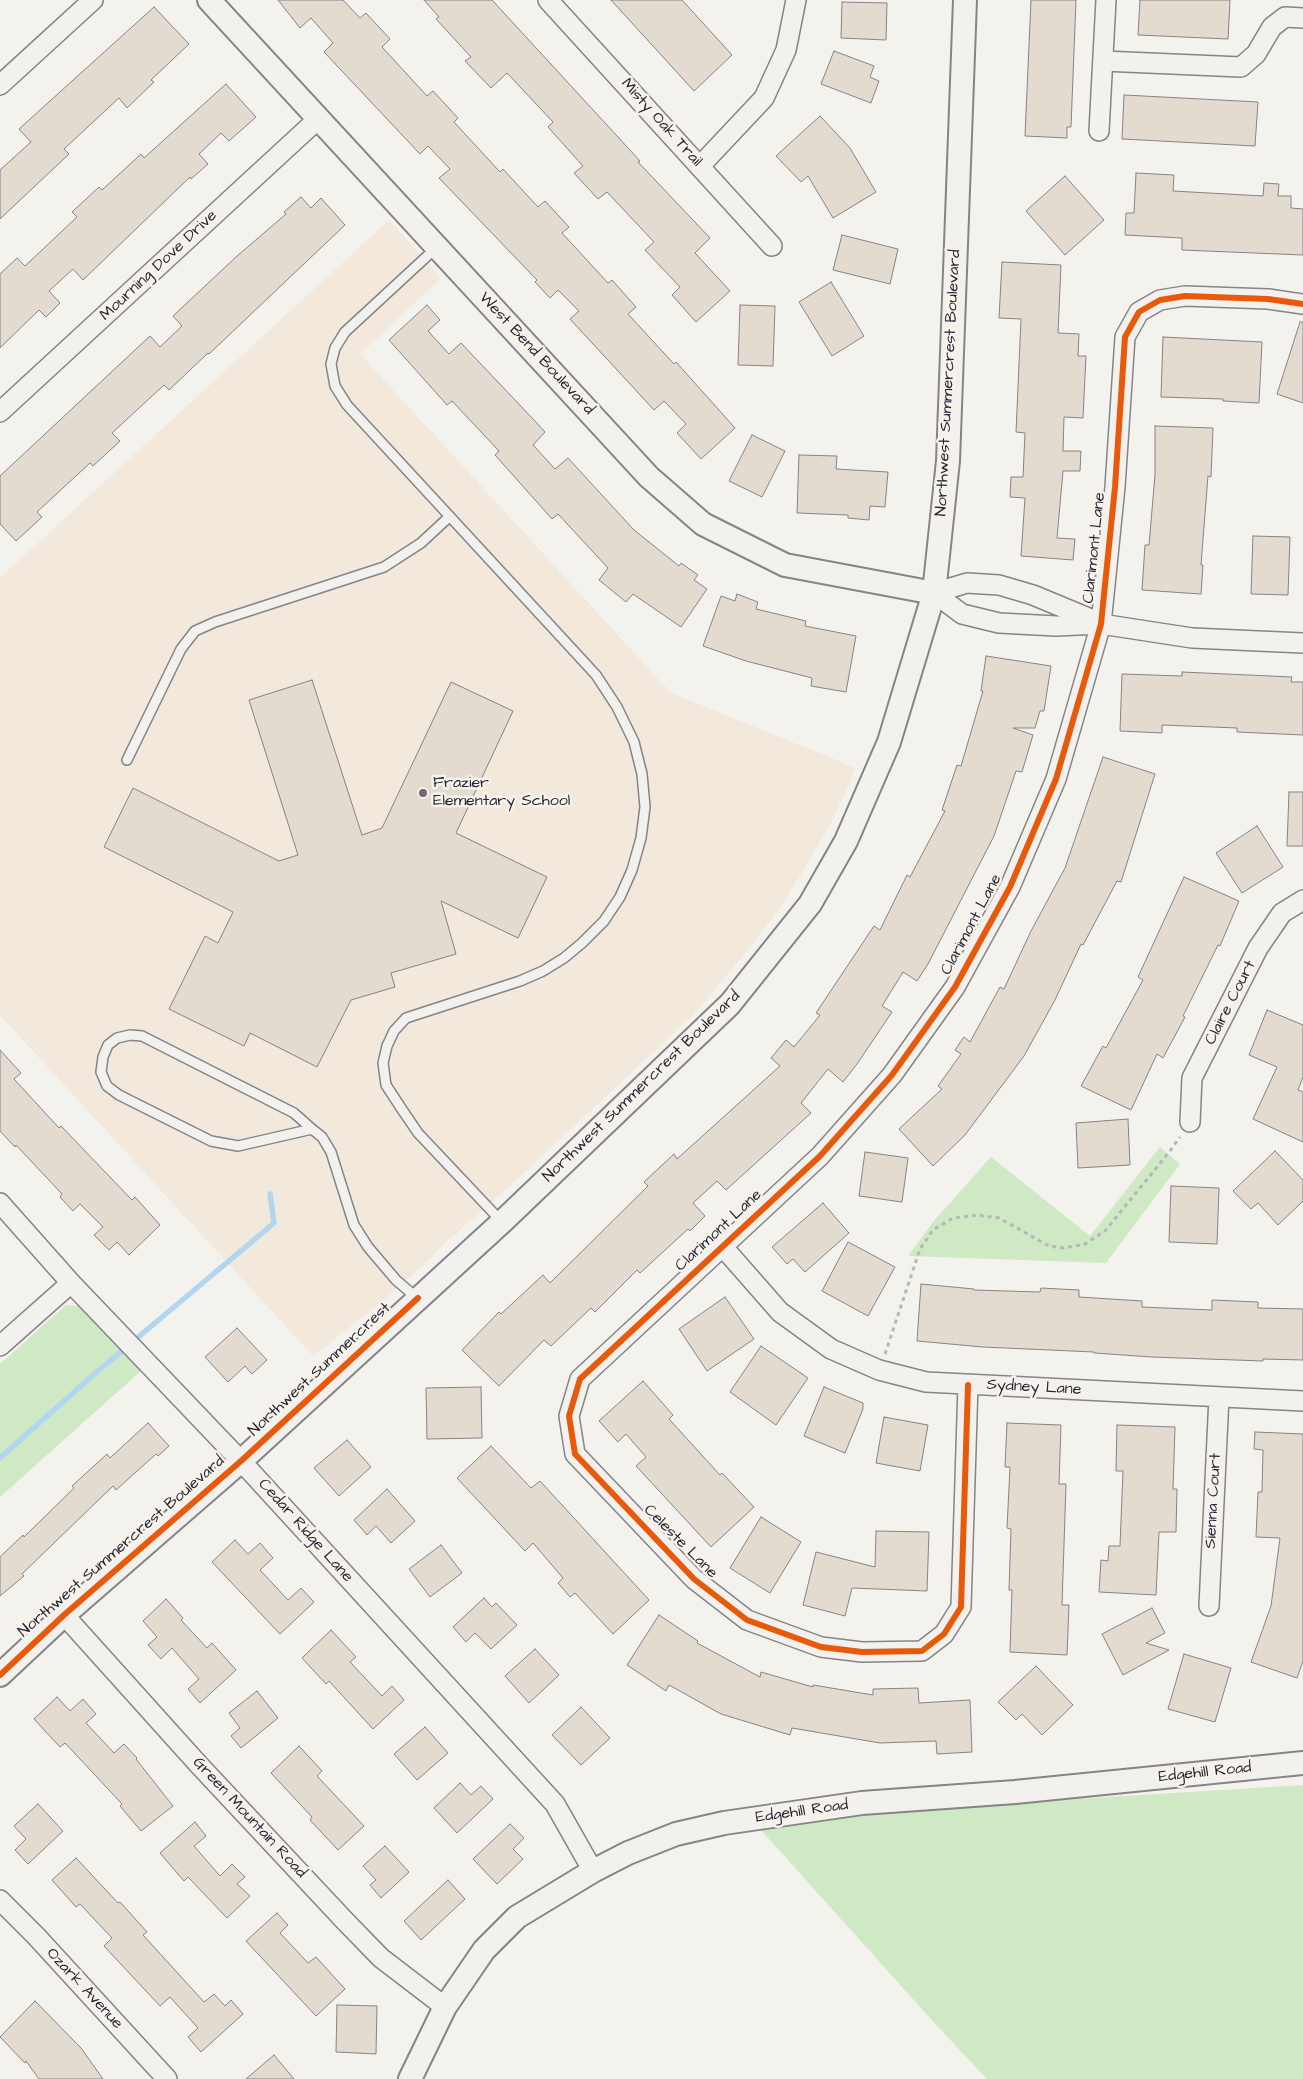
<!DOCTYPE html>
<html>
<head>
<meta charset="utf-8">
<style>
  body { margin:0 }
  canvas { display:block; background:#f4f2ec }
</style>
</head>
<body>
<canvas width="1303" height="2079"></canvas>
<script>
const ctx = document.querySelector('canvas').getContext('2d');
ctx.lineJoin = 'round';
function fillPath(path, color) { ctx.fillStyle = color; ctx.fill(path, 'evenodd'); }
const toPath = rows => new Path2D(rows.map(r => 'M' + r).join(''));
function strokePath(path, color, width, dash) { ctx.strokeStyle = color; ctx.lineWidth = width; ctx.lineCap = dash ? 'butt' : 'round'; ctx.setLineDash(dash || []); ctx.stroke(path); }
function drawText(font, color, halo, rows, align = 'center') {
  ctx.font = font + ' "Architects Daughter",sans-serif'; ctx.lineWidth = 5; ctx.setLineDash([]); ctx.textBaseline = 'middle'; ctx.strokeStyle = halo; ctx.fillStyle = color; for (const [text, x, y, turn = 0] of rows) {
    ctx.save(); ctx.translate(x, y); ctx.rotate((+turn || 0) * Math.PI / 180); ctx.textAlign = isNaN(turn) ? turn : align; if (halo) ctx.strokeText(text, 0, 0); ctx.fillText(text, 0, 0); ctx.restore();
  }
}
fillPath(toPath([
  [389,220,441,278,360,354,671,693,856,768,834,817,805,868,776,913,744,955,692,1016,510,1186,445,1243,429,1260,379,1304,313,1356,0,1015,0,578]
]), '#f2e8dc');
fillPath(toPath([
  [1160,1147,1180,1164,1106,1263,908,1256,933,1222,991,1157,1090,1236],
  [66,1305,78,1306,90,1312,142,1370,0,1497,0,1364],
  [1303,1785,1303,2079,987,2079,939,2028,751,1819]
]), '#cee9c4');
strokePath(toPath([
  [0,1458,92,1376,274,1223,270,1194]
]), '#b2d5f0', 5.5);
const building = toPath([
  [278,0,343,0,360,18,366,13,390,39,382,47,427,96,433,91,458,118,454,122,500,172,503,169,538,207,545,201,569,227,562,233,608,283,612,280,636,307,628,314,674,364,676,362,735,428,701,459,677,433,686,424,664,401,654,410,570,319,579,311,558,290,550,298,535,282,537,280,439,178,450,169,428,146,420,154,324,52,333,43,311,18,300,28,278,0],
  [424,0,492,0,640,161,638,162,710,238,695,253,730,291,696,322,672,295,680,287,645,250,654,242,607,192,598,199,574,173,583,166,548,127,553,122,507,73,491,88,465,61,471,57,436,19,439,17,424,0],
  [611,0,682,0,732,55,694,91,611,0],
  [1031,0,1076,0,1071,127,1067,127,1067,138,1025,136,1031,0],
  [1140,0,1230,0,1228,39,1138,35,1140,0],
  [842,2,887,3,886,40,841,38,842,2],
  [154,7,189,44,151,80,154,82,127,108,119,98,64,149,69,154,0,219,0,170,31,142,19,129,154,7],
  [834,51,874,66,870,77,879,81,871,103,821,84,834,51],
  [226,84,256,117,229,141,221,133,199,154,208,164,191,179,190,177,83,280,73,269,49,291,60,303,46,317,39,310,0,348,0,274,17,258,25,266,77,217,72,212,99,187,102,190,141,154,144,158,226,84],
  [1124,95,1258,102,1255,146,1122,139,1124,95],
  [820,116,850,148,876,192,833,218,808,176,801,182,776,156,820,116],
  [1136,173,1174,175,1173,191,1263,196,1264,183,1279,184,1278,196,1291,196,1291,208,1303,209,1303,255,1182,250,1182,238,1125,235,1126,213,1134,213,1136,173],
  [1065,176,1104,220,1065,255,1026,211,1065,176],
  [301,197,311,208,321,198,345,225,209,354,208,353,169,390,164,385,112,433,120,441,93,466,90,463,37,512,42,517,16,541,0,524,0,476,150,336,160,347,182,326,173,316,236,257,286,214,284,212,301,197],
  [842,235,898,249,890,284,833,270,842,235],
  [1002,262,1061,265,1058,333,1079,334,1078,356,1086,356,1083,418,1064,417,1063,451,1081,451,1080,471,1063,471,1057,538,1075,539,1073,560,1021,556,1025,498,1010,497,1011,477,1023,477,1025,433,1016,432,1021,319,999,318,1002,262],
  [831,282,864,336,832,356,799,302,831,282],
  [427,305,440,320,428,331,449,354,461,343,533,419,545,432,533,445,555,469,568,458,634,530,679,566,681,563,698,575,694,580,707,589,681,627,633,594,626,602,599,580,608,568,558,514,552,519,495,455,499,451,452,401,447,405,389,340,427,305],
  [740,305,775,306,773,366,738,365,740,305],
  [1300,322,1303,322,1303,403,1277,394,1300,322],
  [1163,337,1262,342,1259,403,1223,401,1223,399,1161,397,1163,337],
  [1155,426,1213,428,1211,477,1208,476,1201,565,1203,565,1201,594,1142,590,1145,545,1149,545,1155,475,1155,426],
  [752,435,785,451,762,497,729,481,752,435],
  [799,455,837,456,836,469,888,472,885,507,870,506,869,520,848,518,848,515,797,513,799,455],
  [1253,536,1290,537,1288,595,1251,594,1253,536],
  [737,594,758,602,756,609,806,621,805,626,856,636,846,692,811,686,812,678,746,661,703,646,721,596,735,601,737,594],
  [986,656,1051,666,1044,711,1040,711,1035,728,1013,728,1033,735,1022,772,1016,771,994,836,928,964,917,981,903,972,882,1006,892,1012,857,1064,843,1082,828,1069,801,1103,811,1113,726,1190,717,1181,693,1203,705,1216,690,1231,688,1229,640,1273,637,1270,595,1312,591,1308,551,1346,544,1340,499,1386,462,1350,499,1312,501,1314,543,1275,550,1283,648,1186,644,1182,674,1154,677,1159,780,1066,771,1058,786,1040,794,1047,820,1015,816,1013,874,926,880,930,907,875,910,877,945,811,942,810,957,765,961,766,983,691,981,691,986,656],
  [1182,672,1292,677,1291,682,1303,682,1303,735,1237,732,1237,728,1162,725,1162,733,1120,731,1122,674,1182,676,1182,672],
  [312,680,362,835,382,828,451,682,513,711,456,833,547,877,518,938,441,901,456,954,391,973,395,987,351,1000,317,1067,250,1033,244,1046,169,1009,205,936,218,943,233,912,104,847,133,788,279,861,298,855,249,700,312,680],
  [1103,757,1155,774,1121,882,1117,881,1083,945,1081,944,1055,1000,1024,1056,965,1135,933,1166,899,1129,942,1089,938,1086,961,1054,955,1050,964,1037,970,1042,1000,987,1004,989,1031,931,1065,868,1103,757],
  [1289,792,1303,792,1303,846,1287,846,1289,792],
  [1257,826,1283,867,1242,893,1216,853,1257,826],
  [1184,877,1239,901,1220,946,1218,945,1183,1016,1185,1017,1163,1058,1157,1054,1131,1110,1081,1086,1103,1046,1106,1048,1143,980,1138,977,1184,877],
  [1267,1010,1303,1025,1303,1077,1298,1090,1303,1092,1303,1142,1253,1119,1277,1067,1249,1055,1267,1010],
  [0,1050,21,1073,14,1079,59,1128,61,1126,132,1200,135,1197,160,1225,129,1255,117,1242,109,1250,94,1235,103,1227,80,1204,73,1211,60,1197,62,1194,16,1145,15,1147,0,1131,0,1050],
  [1128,1119,1130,1165,1078,1168,1076,1123,1128,1119],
  [1275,1151,1303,1180,1303,1201,1278,1225,1258,1203,1251,1209,1233,1191,1275,1151],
  [865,1152,908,1158,902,1202,859,1196,865,1152],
  [1171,1186,1219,1188,1217,1244,1169,1242,1171,1186],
  [823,1203,849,1233,805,1272,793,1259,787,1264,772,1247,823,1203],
  [848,1242,895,1267,868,1316,822,1291,848,1242],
  [921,1284,974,1289,974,1290,1040,1292,1041,1288,1079,1290,1079,1297,1142,1301,1142,1307,1212,1310,1212,1300,1258,1302,1258,1308,1303,1309,1303,1360,1263,1359,1263,1361,1152,1357,1094,1353,1094,1352,983,1347,917,1341,921,1284],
  [725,1297,754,1339,707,1371,679,1329,725,1297],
  [237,1328,267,1360,252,1374,245,1366,228,1382,205,1357,237,1328],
  [761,1346,808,1378,776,1425,730,1392,761,1346],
  [643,1381,673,1415,669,1419,720,1475,722,1473,754,1507,711,1547,636,1466,646,1457,626,1434,618,1442,599,1421,643,1381],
  [481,1387,482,1438,427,1439,426,1388,481,1387],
  [824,1387,863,1403,863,1409,845,1453,804,1436,824,1387],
  [884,1417,928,1425,920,1471,876,1463,884,1417],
  [148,1423,169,1446,158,1456,156,1454,116,1490,113,1486,22,1574,24,1576,0,1596,0,1557,23,1535,24,1537,74,1488,72,1486,107,1454,110,1458,148,1423],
  [1007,1423,1061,1425,1059,1484,1066,1484,1062,1605,1069,1605,1067,1655,1010,1652,1012,1590,1009,1590,1011,1529,1007,1528,1010,1467,1005,1467,1007,1423],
  [1117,1425,1175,1427,1173,1489,1177,1489,1176,1532,1159,1532,1156,1595,1099,1592,1101,1560,1108,1561,1109,1546,1120,1546,1123,1471,1116,1471,1117,1425],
  [1255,1432,1303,1434,1303,1661,1297,1678,1251,1662,1271,1606,1280,1538,1256,1537,1258,1492,1262,1492,1263,1450,1254,1449,1255,1432],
  [347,1440,371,1467,339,1496,314,1468,347,1440],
  [491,1446,531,1488,540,1481,649,1600,613,1634,575,1593,570,1597,558,1583,563,1578,533,1543,525,1551,457,1478,491,1446],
  [387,1489,415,1521,391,1543,376,1526,367,1535,354,1520,387,1489],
  [761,1517,801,1542,770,1593,730,1568,761,1517],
  [876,1531,929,1532,927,1591,852,1588,845,1616,803,1605,816,1552,875,1567,876,1531],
  [235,1540,248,1554,260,1543,273,1558,260,1570,288,1600,301,1588,314,1602,280,1634,212,1562,235,1540],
  [441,1545,462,1573,430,1597,409,1569,441,1545],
  [484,1598,492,1607,496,1603,517,1625,491,1649,475,1633,466,1642,453,1627,484,1598],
  [166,1599,183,1618,181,1620,207,1648,212,1643,236,1670,200,1703,188,1689,199,1679,172,1648,161,1659,148,1645,157,1637,143,1621,166,1599],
  [1152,1608,1165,1633,1146,1643,1169,1650,1123,1675,1102,1634,1152,1608],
  [659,1615,698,1641,697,1643,760,1677,761,1672,813,1687,813,1685,873,1695,873,1689,918,1688,919,1703,970,1700,972,1752,937,1754,936,1741,880,1743,792,1728,790,1735,721,1714,669,1685,666,1691,627,1665,659,1615],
  [331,1630,356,1657,350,1662,382,1696,392,1686,404,1700,373,1729,329,1681,326,1684,302,1658,331,1630],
  [535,1649,559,1675,529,1703,505,1676,535,1649],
  [1184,1654,1231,1668,1215,1722,1168,1709,1184,1654],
  [1036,1666,1073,1705,1042,1735,1022,1714,1016,1720,998,1702,1036,1666],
  [257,1691,278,1718,241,1748,231,1736,240,1728,229,1713,257,1691],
  [57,1697,70,1711,83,1699,96,1714,86,1723,114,1753,124,1744,137,1758,136,1759,173,1806,141,1831,120,1806,122,1804,65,1743,60,1747,34,1719,57,1697],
  [581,1707,610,1738,581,1765,552,1735,581,1707],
  [425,1727,448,1753,417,1780,394,1754,425,1727],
  [299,1746,322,1771,317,1776,364,1826,338,1850,310,1820,312,1817,271,1773,299,1746],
  [460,1783,471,1795,481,1786,493,1799,457,1833,434,1808,460,1783],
  [38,1804,63,1831,28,1864,15,1850,26,1839,14,1826,38,1804],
  [195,1822,206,1836,194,1846,220,1876,232,1864,245,1877,237,1884,250,1896,227,1918,188,1877,184,1881,160,1853,195,1822],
  [510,1824,524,1838,513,1849,523,1859,497,1884,473,1859,510,1824],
  [385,1846,409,1872,381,1898,370,1885,376,1880,363,1866,385,1846],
  [76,1858,118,1903,120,1902,147,1932,143,1935,204,2002,214,1994,225,2006,231,2000,243,2014,201,2052,188,2037,198,2028,170,1997,160,2006,104,1946,112,1938,80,1904,76,1907,52,1880,76,1858],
  [448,1880,465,1899,421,1940,404,1921,448,1880],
  [277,1913,288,1925,280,1933,308,1963,316,1957,345,1989,316,2016,246,1941,277,1913],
  [35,2001,81,2048,103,2079,39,2079,26,2061,25,2063,0,2037,35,2001],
  [337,2005,377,2006,376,2054,336,2052,337,2005],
  [274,2055,294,2079,246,2079,274,2055]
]);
fillPath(building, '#e3dad0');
strokePath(building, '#858486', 1);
const service = toPath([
  [437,247,345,332,335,348,331,364,335,386,347,405,596,675,617,707,634,742,642,774,645,807,641,838,632,870,620,897,604,921,582,943,564,958,543,971,520,981,406,1018,394,1031,387,1046,383,1063,386,1085,401,1108,418,1133,502,1222],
  [127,760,181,649,195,631,215,622,384,567,421,543,449,517],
  [312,1129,238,1146,211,1141,119,1095,107,1086,101,1072,103,1057,108,1045,117,1038,130,1035,142,1036,294,1113,312,1129,322,1137,331,1152,354,1225,368,1247,396,1280,417,1298]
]);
const minor = toPath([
  [548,0,772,246],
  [1103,61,1241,67,1256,54,1272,27,1285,17,1303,18],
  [0,85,93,0],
  [1099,131,1106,0],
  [700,166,764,98,786,50,796,0],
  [0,412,318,119],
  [934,593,962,614,999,623,1056,626,1101,624,1192,638,1303,643],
  [934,593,967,583,999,585,1033,595,1098,622],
  [1190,1122,1192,1078,1258,948,1282,913,1303,900],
  [0,1203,71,1283,241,1461,555,1804,593,1871],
  [723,1247,780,1312,831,1349,879,1370,926,1382,1303,1401],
  [0,1346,71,1283],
  [968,1385,961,1607,944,1634,922,1651,862,1652,821,1647,747,1620,694,1579,575,1454,569,1416,580,1379,820,1156,892,1075,955,987,1010,887,1056,779,1101,624,1115,487,1125,337,1139,312,1160,300,1185,296,1268,299,1303,304],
  [1209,1606,1219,1397],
  [64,1615,199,1765,345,1921,381,1958,445,2007],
  [0,1900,36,1936,167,2079]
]);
const tertiary = toPath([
  [209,0,649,477,703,524,785,565,934,593],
  [0,1675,64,1615,241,1461,502,1222,730,1004,810,904,846,841,889,742,934,593,948,461,965,0],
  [410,2079,445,2007,484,1950,517,1917,593,1871,628,1853,676,1834,724,1823,862,1803,1015,1792,1303,1763]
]);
strokePath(service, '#858486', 12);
strokePath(minor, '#858486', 22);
strokePath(tertiary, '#858486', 26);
strokePath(toPath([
  [885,1354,920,1249,933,1230,953,1218,977,1215,999,1218,1049,1246,1064,1248,1085,1244,1105,1231,1170,1151,1180,1137]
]), '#b8b6b6', 3, [4, 4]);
strokePath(service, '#f2f1ed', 9);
strokePath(minor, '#f2f1ed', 19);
strokePath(tertiary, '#f2f1ed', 22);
strokePath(toPath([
  [968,1385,961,1607,944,1634,922,1651,862,1652,821,1647,747,1620,694,1579,575,1454,569,1416,580,1379,820,1156,892,1075,955,987,1010,887,1056,779,1101,624,1115,487,1125,337,1139,312,1160,300,1185,296,1268,299,1303,304],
  [0,1675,64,1615,241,1461,418,1298]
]), '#e8590c', 6);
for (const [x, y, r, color] of [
  [423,793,5,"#6c6b79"]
]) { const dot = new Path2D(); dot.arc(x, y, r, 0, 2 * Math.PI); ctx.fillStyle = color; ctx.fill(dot); strokePath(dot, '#f7f3e8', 2); }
drawText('16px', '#22223b', '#f7f3e8', [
  ["Misty Oak Trail",661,123,48],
  ["Mourning Dove Drive",159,266,-43],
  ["West Bend Boulevard",536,354,47],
  ["Northwest Summercrest Boulevard",949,383,-87],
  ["Clarimont Lane",1095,548,-84],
  ["Clarimont Lane",972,925,-62],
  ["Claire Court",1231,1003,-63],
  ["Northwest Summercrest Boulevard",642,1087,-44],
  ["Clarimont Lane",719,1231,-43],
  ["Northwest Summercrest",320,1370,-43],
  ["Sydney Lane",1034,1388,3],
  ["Sienna Court",1214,1501,-87],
  ["Cedar Ridge Lane",305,1531,48],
  ["Celeste Lane",680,1542,45],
  ["Northwest Summercrest Boulevard",122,1547,-41],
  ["Edgehill Road",1205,1773,-6],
  ["Edgehill Road",802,1812,-8],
  ["Green Mountain Road",249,1818,47],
  ["Ozark Avenue",84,1989,47]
]);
drawText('16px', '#22223b', '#f7f3e8', [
  ["Frazier",433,784],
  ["Elementary School",433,802]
], 'left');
</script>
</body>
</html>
